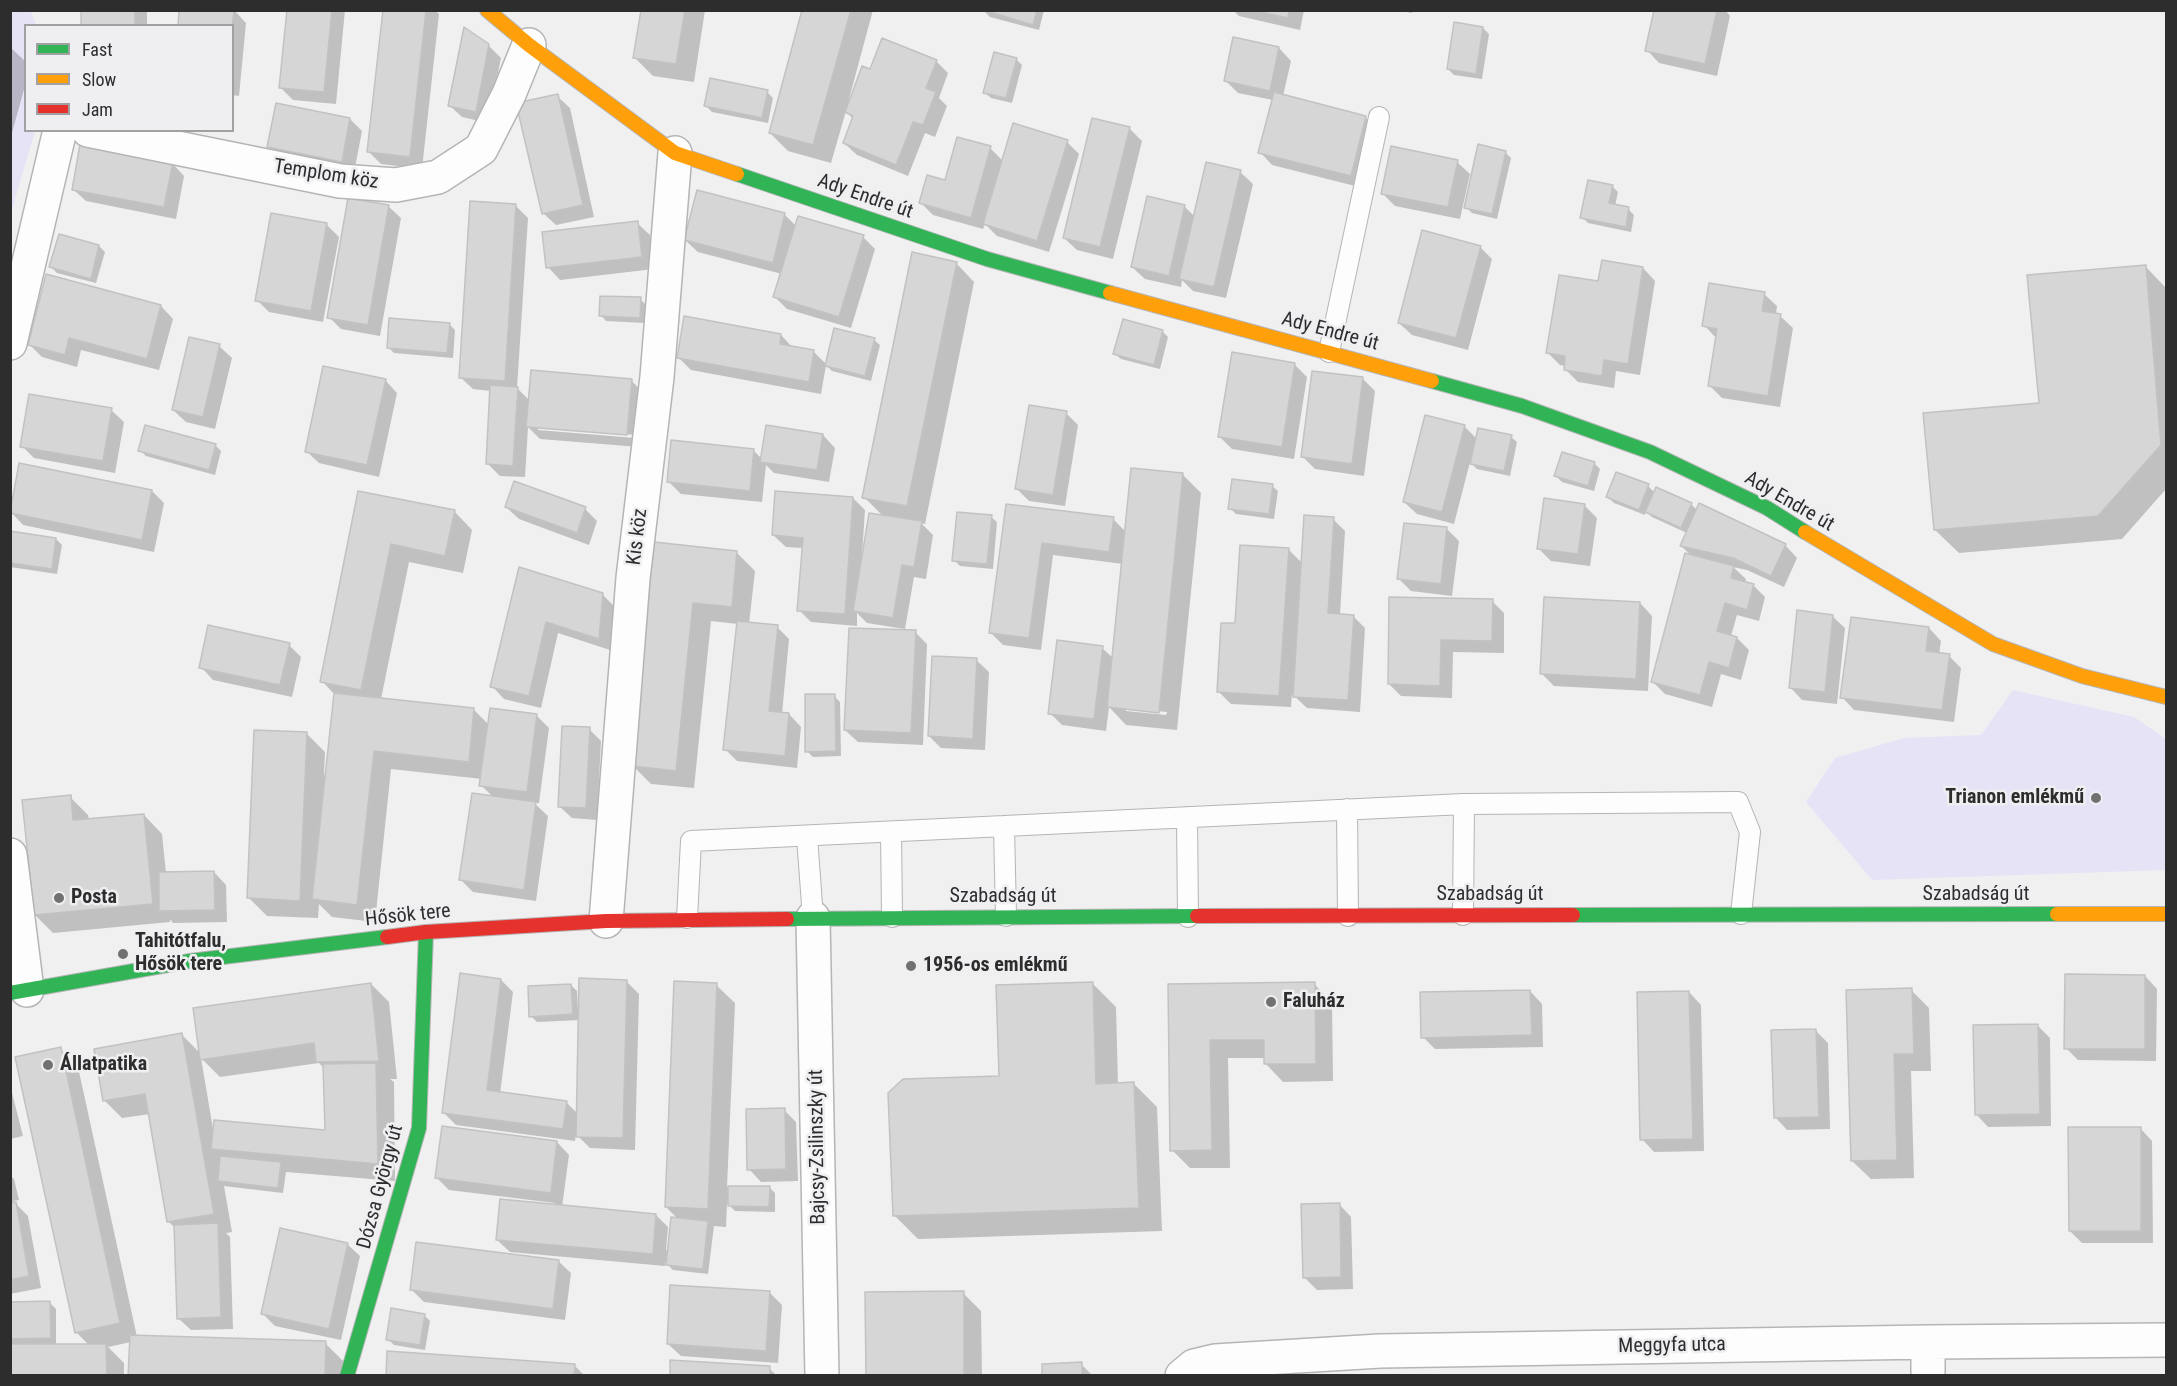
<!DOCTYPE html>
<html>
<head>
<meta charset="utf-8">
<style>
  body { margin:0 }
  #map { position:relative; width:2177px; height:1386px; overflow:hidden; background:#f0f0f1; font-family:"Roboto Condensed",sans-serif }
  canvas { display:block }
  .frame { position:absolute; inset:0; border:12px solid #2d2d2e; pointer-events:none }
  .legend { position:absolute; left:24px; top:24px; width:210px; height:108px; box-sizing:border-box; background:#efeff2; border:2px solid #a1a1a4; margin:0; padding:8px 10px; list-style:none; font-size:18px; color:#2d2d2e }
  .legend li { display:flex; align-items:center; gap:12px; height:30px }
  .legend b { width:30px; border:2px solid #a1a1a4 }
</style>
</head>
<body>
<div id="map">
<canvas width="2177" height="1386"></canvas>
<div class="frame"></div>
<ul class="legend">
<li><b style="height:8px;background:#30b455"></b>Fast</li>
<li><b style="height:8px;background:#ff9f0a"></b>Slow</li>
<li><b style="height:8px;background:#e5322d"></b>Jam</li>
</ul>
</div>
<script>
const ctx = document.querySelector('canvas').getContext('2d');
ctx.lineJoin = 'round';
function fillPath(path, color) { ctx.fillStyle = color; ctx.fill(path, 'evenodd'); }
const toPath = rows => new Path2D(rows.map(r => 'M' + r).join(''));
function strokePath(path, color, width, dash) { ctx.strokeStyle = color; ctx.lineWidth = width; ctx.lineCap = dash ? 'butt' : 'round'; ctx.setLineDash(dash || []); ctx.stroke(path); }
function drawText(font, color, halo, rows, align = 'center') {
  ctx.font = font + ' "Roboto Condensed",sans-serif'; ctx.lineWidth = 5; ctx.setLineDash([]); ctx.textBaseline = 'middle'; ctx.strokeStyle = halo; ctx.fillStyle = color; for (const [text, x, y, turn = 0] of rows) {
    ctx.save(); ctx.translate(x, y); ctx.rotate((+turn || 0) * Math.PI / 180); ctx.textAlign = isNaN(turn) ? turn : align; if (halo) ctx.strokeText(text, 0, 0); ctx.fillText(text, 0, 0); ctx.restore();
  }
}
fillPath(toPath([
  [11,10,31,11,36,25,26,26,26,130,35,131,11,213],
  [2013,690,2134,717,2166,739,2166,870,1872,880,1806,802,1835,758,1904,738,1981,735]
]), '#e6e3f6');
fillPath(toPath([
  [82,10,147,10,147,26,82,26],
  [234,10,246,23,239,96,232,95,232,26,180,26],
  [288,10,345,10,336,104,293,100,281,88],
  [385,10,435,10,439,14,422,169,381,164,369,152],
  [642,10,705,10,694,82,653,76,635,58],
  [804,10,873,10,849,99,851,99,871,71,936,61,948,73,939,98,947,106,935,137,925,133,908,176,857,155,844,143,853,119,846,111,831,163,788,151,770,133],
  [1044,10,1039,30,990,17,984,11],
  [1233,10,1304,10,1300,30,1239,16],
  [1395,10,1412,10,1412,13],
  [1655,10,1725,10,1730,16,1717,76,1659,63,1647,50],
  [1483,28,1489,34,1482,79,1454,75,1448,69],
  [488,45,501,58,488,123,462,117,449,105],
  [10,47,26,62,26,82,10,140],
  [1279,48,1291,61,1283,96,1365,117,1378,130,1363,188,1272,165,1260,152,1273,100,1238,93,1225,80],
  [1016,59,1022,65,1012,103,991,98,985,93],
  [767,92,773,98,768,123,712,112,706,106],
  [557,96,570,108,594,217,556,225,543,213],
  [350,119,362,131,354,173,281,159,269,147],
  [1093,120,1130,129,1142,141,1113,259,1077,250,1064,238],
  [1067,142,1079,154,1049,252,997,236,985,224,983,229,933,215,921,203,990,148,1003,161],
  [1505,152,1511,158,1497,219,1472,213,1466,207],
  [1457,162,1470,174,1460,219,1395,206,1382,193],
  [172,163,184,176,176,219,86,201,73,189],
  [1240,172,1253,184,1226,298,1193,291,1182,280,1181,287,1145,279,1132,267,1184,206,1195,217],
  [1612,186,1618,192,1615,206,1628,209,1634,215,1631,232,1588,223,1582,217],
  [388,206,401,218,380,336,341,329,329,317],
  [516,206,528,218,517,388,530,401,631,380,643,393,639,447,540,439,528,427,525,477,500,476,487,463,491,391,473,389,460,377],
  [538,427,635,435,635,438,538,430],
  [784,214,796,226,863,237,875,249,851,328,787,309,775,297,782,274,698,252,685,240],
  [637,223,650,235,654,269,560,280,548,267],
  [326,224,339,237,323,322,269,312,257,300],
  [99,246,105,252,96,283,57,273,51,267],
  [1480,247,1492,259,1468,350,1412,335,1399,323],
  [956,263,974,282,925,524,921,523,933,535,926,579,914,577,905,629,867,623,857,613,857,626,811,622,799,610,803,548,786,547,773,535,853,498,865,510,862,555,864,555,884,517,864,497],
  [2145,266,2166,288,2166,489,2122,539,1959,553,1935,530,2040,404],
  [1643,268,1655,281,1640,375,1616,371,1614,388,1578,382,1565,369,1566,366,1560,365,1548,353,1600,283],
  [1764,294,1777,306,1776,315,1780,316,1793,328,1780,407,1722,398,1709,385,1716,338,1704,325],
  [640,299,646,305,645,323,606,321,601,315],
  [161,306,173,319,159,370,81,350,77,367,42,357,30,345],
  [449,324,455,330,453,358,394,353,388,347],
  [1162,331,1168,337,1160,369,1121,359,1115,354],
  [781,335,793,348,814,352,827,365,874,340,880,345,871,381,832,371,826,365,821,394,691,370,678,357],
  [219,346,232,358,215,429,186,422,173,410],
  [1295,365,1307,377,1294,459,1232,449,1220,437],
  [1362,378,1375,391,1364,476,1315,469,1303,457],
  [385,380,397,393,379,477,319,463,306,451],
  [111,410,124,422,115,473,34,458,22,446],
  [1066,413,1078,425,1065,506,1029,501,1017,489],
  [1464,426,1477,439,1511,437,1517,442,1510,476,1477,469,1470,462,1454,524,1417,514,1404,502],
  [823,435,835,448,829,482,774,473,766,465,762,502,681,494,668,481,754,451,762,459],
  [215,445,221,451,215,475,146,456,140,450],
  [1594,463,1600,469,1594,491,1562,482,1556,476],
  [1183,475,1201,493,1177,730,1126,725,1109,707,1106,731,1062,725,1050,713,1102,648,1113,658,1123,564,1053,555,1041,650,1003,645,991,633,1007,505,1113,519,1126,532],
  [1126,708,1167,712,1166,715,1126,711],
  [1272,486,1278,491,1274,519,1236,514,1230,508],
  [1648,486,1655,493,1691,504,1697,510,1785,545,1797,558,1784,587,1747,570,1733,567,1746,579,1745,583,1753,585,1765,597,1759,621,1737,615,1731,636,1737,638,1749,650,1741,680,1721,674,1712,707,1665,694,1653,682,1692,556,1681,546,1687,533,1652,517,1646,511,1645,515,1614,503,1608,497],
  [152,491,164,503,154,552,23,525,11,512],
  [359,493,454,511,472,530,463,573,409,562,381,699,473,709,489,725,536,715,549,728,539,803,534,803,548,816,536,901,473,892,461,880,493,797,481,785,482,779,391,769,375,922,332,917,319,904,318,918,267,916,248,897,307,734,325,752,324,775,327,776,335,695,322,681],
  [1584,505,1597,518,1590,566,1551,561,1539,549],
  [506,507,585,509,597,521,589,545,519,519],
  [991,517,997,522,993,569,960,566,954,560],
  [1333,519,1345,531,1340,615,1353,616,1365,628,1360,712,1307,708,1292,694,1291,707,1231,704,1218,691,1236,625,1288,549,1303,564],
  [1446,528,1459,541,1452,596,1411,591,1399,579],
  [10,532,56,539,62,545,57,574,10,567],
  [655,544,736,552,755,571,749,624,777,627,789,639,782,714,789,714,801,727,797,768,737,761,725,749,738,624,711,621,694,788,651,784,633,766],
  [520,569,602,594,615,607,610,650,558,633,541,708,504,699,492,686],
  [1391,598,1492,601,1504,613,1504,653,1453,652,1452,698,1401,696,1389,684],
  [1640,603,1652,616,1648,691,1554,686,1542,674],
  [1832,616,1845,628,1837,704,1802,700,1790,687],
  [1929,628,1941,641,1939,655,1949,656,1961,668,1954,722,1854,710,1842,697],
  [915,632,927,644,923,745,858,742,845,730],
  [289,645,301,657,292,697,213,680,201,667],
  [976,660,989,672,985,750,941,748,929,736],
  [834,696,840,702,841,756,813,757,807,751],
  [589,729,601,741,597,820,572,818,559,806],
  [70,797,88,815,89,820,144,815,162,834,166,873,214,872,226,885,227,922,173,923,170,919,170,922,53,933,35,915],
  [2145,976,2157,989,2156,1061,2078,1060,2066,1048],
  [501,980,513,992,500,1094,566,1102,578,1114,580,1020,537,1022,531,1016,571,985,577,991,578,1011,626,981,639,994,635,1150,590,1148,576,1134,575,1141,456,1125,444,1113],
  [1092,983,1116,1007,1118,1084,1134,1084,1157,1107,1162,1231,918,1239,894,1215,1001,1077],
  [371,984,389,1002,397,1079,390,1079,394,1082,395,1181,286,1172,283,1193,224,1186,232,1232,226,1233,230,1237,233,1329,191,1330,178,1318,175,1228,169,1222,150,1114,122,1118,104,1100,182,1035,201,1054],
  [201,1058,220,1077,319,1063,325,1069,326,1132,213,1129],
  [1314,984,1332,1002,1333,1081,1283,1082,1265,1063,1265,1058,1228,1058,1230,1168,1190,1168,1172,1150,1169,985],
  [716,985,735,1003,727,1187,769,1187,775,1193,775,1212,735,1211,727,1203,726,1227,714,1226,708,1274,673,1270,665,1262,665,1266,510,1252,497,1240,555,1206,555,1203,449,1190,436,1177,557,1142,569,1155,562,1207,656,1215,668,1227,666,1250,669,1250,678,1219,666,1207],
  [1911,990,1929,1008,1931,1071,1911,1071,1914,1178,1871,1179,1852,1161],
  [1530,991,1542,1004,1543,1047,1435,1049,1423,1037],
  [1689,992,1701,1005,1704,1151,1654,1152,1642,1139],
  [2038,1026,2050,1038,2051,1126,1988,1127,1976,1114],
  [1816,1031,1828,1043,1830,1129,1787,1130,1775,1117],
  [60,1049,78,1067,137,1337,325,1343,343,1361,343,1376,130,1376,131,1342,108,1347,124,1363,124,1376,10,1376,10,1303,50,1303,56,1309,56,1345,89,1345,76,1332],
  [10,1085,23,1136,10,1139],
  [784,1110,796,1122,798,1181,761,1182,749,1169],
  [2140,1128,2152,1141,2153,1243,2082,1243,2070,1231],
  [10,1176,14,1179,19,1200,13,1201,28,1216,41,1288,10,1294],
  [1339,1204,1351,1217,1353,1289,1317,1290,1305,1278],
  [347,1244,360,1256,341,1340,275,1326,262,1313],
  [558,1261,571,1273,565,1320,424,1302,412,1290],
  [770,1293,782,1305,778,1363,681,1356,668,1344],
  [963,1293,981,1311,982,1376,868,1376],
  [424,1315,430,1321,425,1350,394,1345,388,1339],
  [1081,1364,1093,1376,1044,1376],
  [574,1365,585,1376,387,1376],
  [769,1368,777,1376,671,1376]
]), '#0003');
const building = toPath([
  [81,10,135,10,135,26,81,26,81,10],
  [179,10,234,10,232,27,178,26,179,10],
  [287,10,332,10,324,92,279,88,287,10],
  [383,10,426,10,410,157,367,152,383,10],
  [641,10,685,10,676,64,633,58,641,10],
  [802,10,851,10,813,145,769,133,802,10],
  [983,10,1037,10,1033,25,983,10],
  [1252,10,1289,10,1288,18,1252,10],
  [1654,10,1717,10,1705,64,1645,51,1654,10],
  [1454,22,1483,27,1476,74,1447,69,1454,22],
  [464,27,489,44,476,112,448,106,464,27],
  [1233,37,1279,47,1270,91,1224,81,1233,37],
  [882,38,937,60,926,88,936,92,923,125,913,122,896,165,843,143,853,116,845,112,862,66,870,69,882,38],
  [994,52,1017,58,1006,98,983,93,994,52],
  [710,78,768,90,762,118,704,106,710,78],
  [1274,92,1366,116,1351,176,1258,153,1274,92],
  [558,94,583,205,542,214,516,103,558,94],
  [276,103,350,118,342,162,267,147,276,103],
  [1092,118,1130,127,1100,247,1063,238,1092,118],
  [1013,123,1068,140,1037,241,983,224,1013,123],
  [957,137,991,146,971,218,919,203,927,175,945,180,957,137],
  [80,144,173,162,164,207,72,190,80,144],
  [1478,144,1506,151,1492,214,1464,208,1478,144],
  [1391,146,1458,160,1448,207,1381,194,1391,146],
  [1206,162,1241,170,1214,287,1179,279,1206,162],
  [1588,180,1613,185,1609,203,1629,207,1626,227,1580,218,1588,180],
  [697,190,785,213,773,263,684,240,697,190],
  [1147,196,1185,205,1169,276,1131,267,1147,196],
  [348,198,389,205,368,325,327,318,348,198],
  [470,201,516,204,505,381,459,378,470,201],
  [271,213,327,223,311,311,255,301,271,213],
  [798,216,864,235,839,317,773,297,798,216],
  [638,221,642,257,546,268,542,232,638,221],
  [1422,230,1481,246,1456,338,1398,323,1422,230],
  [59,234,99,245,91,279,49,267,59,234],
  [912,252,957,262,907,506,862,498,912,252],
  [1602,260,1643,267,1628,364,1604,360,1602,376,1564,370,1565,356,1546,353,1559,275,1598,281,1602,260],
  [2146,265,2161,445,2098,516,1934,530,1923,413,2039,403,2027,275,2146,265],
  [46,274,161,305,147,359,69,338,65,355,28,345,46,274],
  [1709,283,1765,292,1762,311,1781,314,1768,396,1708,386,1717,329,1702,326,1709,283],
  [600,296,641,297,640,318,599,316,600,296],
  [684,316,781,334,780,344,814,350,809,382,677,358,684,316],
  [389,318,450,323,447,353,387,348,389,318],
  [1123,319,1163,330,1154,365,1113,354,1123,319],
  [834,328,875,338,865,376,825,366,834,328],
  [189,337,220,344,203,417,172,410,189,337],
  [1232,352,1295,363,1282,447,1218,437,1232,352],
  [323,366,386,379,367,465,305,452,323,366],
  [531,370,632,379,627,435,526,427,531,370],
  [1312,371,1363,377,1352,464,1301,457,1312,371],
  [490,385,518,387,513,466,486,464,490,385],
  [29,394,112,408,103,461,20,447,29,394],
  [1029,405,1067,411,1053,495,1015,489,1029,405],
  [1425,415,1465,425,1442,512,1403,502,1425,415],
  [145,425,216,444,209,470,138,451,145,425],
  [766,425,823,434,817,470,760,462,766,425],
  [1478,428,1512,435,1504,471,1470,464,1478,428],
  [671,440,754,449,750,491,667,482,671,440],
  [1562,452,1595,462,1588,486,1554,476,1562,452],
  [19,463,152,490,142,540,10,513,19,463],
  [1131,468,1183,473,1159,713,1107,707,1131,468],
  [1616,472,1649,484,1639,510,1606,497,1616,472],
  [1232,479,1273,484,1269,514,1228,509,1232,479],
  [514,481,586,507,577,533,505,507,514,481],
  [1656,487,1692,503,1681,528,1645,512,1656,487],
  [358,491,455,510,445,556,391,544,361,690,320,682,358,491],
  [775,491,853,497,845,614,797,611,803,538,772,535,775,491],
  [1544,498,1585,504,1578,554,1537,549,1544,498],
  [1699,503,1786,544,1771,576,1733,558,1680,546,1699,503],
  [1006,504,1114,517,1109,552,1042,543,1029,638,989,633,1006,504],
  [957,512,992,515,987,564,952,561,957,512],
  [869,513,922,521,914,567,902,565,893,618,853,611,869,513],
  [1304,515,1334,517,1328,613,1354,615,1348,700,1293,697,1304,515],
  [1404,523,1447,527,1441,584,1397,579,1404,523],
  [10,531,56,538,52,569,10,563,10,531],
  [654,542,737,551,732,607,693,603,676,771,632,766,654,542],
  [1240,545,1289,548,1279,696,1217,692,1221,623,1235,623,1240,545],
  [1685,553,1734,566,1731,578,1754,584,1747,610,1725,603,1717,631,1737,637,1729,668,1709,662,1700,695,1651,682,1685,553],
  [519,567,603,593,599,639,546,622,529,696,490,687,519,567],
  [1389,597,1493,599,1492,641,1441,640,1440,686,1388,684,1389,597],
  [1544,597,1640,602,1636,679,1540,674,1544,597],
  [1797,610,1833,615,1825,692,1789,688,1797,610],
  [1851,617,1929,627,1926,651,1950,654,1942,710,1840,698,1851,617],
  [737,621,778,625,769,711,789,713,785,756,723,750,737,621],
  [208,625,290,643,280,685,199,668,208,625],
  [849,628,916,630,911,733,844,730,849,628],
  [1057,640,1103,646,1094,719,1048,714,1057,640],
  [932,656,977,658,973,739,928,736,932,656],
  [334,693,474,708,469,762,374,751,357,905,312,899,334,693],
  [805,694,835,694,836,751,805,752,805,694],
  [490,708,537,714,527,792,479,786,490,708],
  [562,726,590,727,586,808,558,807,562,726],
  [254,730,307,732,300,901,247,898,254,730],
  [472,793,536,802,524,890,459,880,472,793],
  [71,795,73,820,144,814,153,904,34,915,22,800,71,795],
  [214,871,215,910,159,911,159,872,214,871],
  [460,973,501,979,487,1090,567,1101,563,1129,442,1113,460,973],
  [2065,974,2145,975,2145,1049,2064,1049,2065,974],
  [579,978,627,980,623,1138,576,1137,579,978],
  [674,981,717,983,708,1209,665,1207,674,981],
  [1093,982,1096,1084,1134,1082,1139,1208,893,1216,888,1093,903,1079,999,1076,996,985,1093,982],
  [1315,982,1316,1064,1264,1064,1264,1040,1210,1040,1212,1150,1170,1151,1168,984,1315,982],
  [371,983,379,1061,316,1062,314,1043,200,1060,193,1008,371,983],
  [571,984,573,1014,529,1017,528,986,571,984],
  [1912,988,1914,1054,1894,1054,1897,1160,1851,1161,1846,990,1912,988],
  [1530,990,1532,1035,1421,1038,1420,992,1530,990],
  [1689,991,1693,1139,1640,1140,1637,992,1689,991],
  [2038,1024,2040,1114,1975,1115,1973,1025,2038,1024],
  [1816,1029,1819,1117,1774,1118,1771,1030,1816,1029],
  [182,1033,214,1214,167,1222,145,1094,103,1101,94,1049,182,1033],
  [61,1047,120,1323,75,1333,15,1057,61,1047],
  [376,1063,378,1164,211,1149,214,1120,325,1130,323,1064,376,1063],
  [785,1108,786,1169,747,1170,746,1109,785,1108],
  [442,1126,557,1141,551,1193,435,1178,442,1126],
  [2068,1127,2141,1127,2141,1231,2069,1231,2068,1127],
  [220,1156,281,1162,278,1188,218,1181,220,1156],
  [728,1186,770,1186,769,1207,728,1206,728,1186],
  [500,1199,656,1214,653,1254,496,1240,500,1199],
  [16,1202,29,1276,10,1280,10,1203,16,1202],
  [1340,1203,1341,1277,1303,1278,1301,1204,1340,1203],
  [671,1217,708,1221,703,1269,666,1265,671,1217],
  [218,1223,221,1317,177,1319,174,1225,218,1223],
  [280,1228,348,1243,329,1329,261,1314,280,1228],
  [416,1242,559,1260,553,1309,410,1290,416,1242],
  [670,1285,770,1291,766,1351,667,1344,670,1285],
  [964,1291,964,1376,866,1376,865,1292,964,1291],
  [50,1301,51,1338,10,1339,10,1302,50,1301],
  [391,1308,425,1314,420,1345,386,1340,391,1308],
  [130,1335,326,1341,325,1376,128,1376,130,1335],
  [10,1344,106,1344,107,1376,10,1376,10,1344],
  [387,1351,575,1364,574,1376,386,1376,387,1351],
  [670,1360,770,1366,770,1376,670,1376,670,1360],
  [1082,1362,1082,1376,1042,1376,1042,1364,1082,1362]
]);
fillPath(building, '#d6d6d7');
strokePath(building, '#c2c2c3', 1.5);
const lane = toPath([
  [1329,352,1379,117],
  [1347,809,1348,916],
  [1187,817,1188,917],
  [1004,826,1006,916],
  [891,832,892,917],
  [807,837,813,918],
  [1463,915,1464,804],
  [687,918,691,841,1464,804,1738,802,1750,832,1741,914]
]);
const street = toPath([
  [88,130,340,181,396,185,438,177,481,149,509,94,529,45],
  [10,343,60,130],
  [10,855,27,990],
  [813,918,822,1376],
  [606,921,633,578,657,377,675,153],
  [1182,1376,1194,1366,1215,1361,1380,1351,1928,1342,2166,1340],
  [1928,1376,1928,1342]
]);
const fast = toPath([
  [737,174,987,259,1110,293],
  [1432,381,1522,406,1650,452,1767,508,1805,532],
  [1573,915,2057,914],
  [787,919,1197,916],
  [10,993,190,961,387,937],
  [347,1376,419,1128,426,932]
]);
const slow = toPath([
  [487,10,529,45,675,153,737,174],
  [1110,293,1432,381],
  [1805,532,1993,644,2082,676,2166,697],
  [2057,914,2166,914]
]);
const jam = toPath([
  [1197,916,1573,915],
  [387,937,426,932,606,921,787,919]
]);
strokePath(lane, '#b5b5b6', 22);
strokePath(street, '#b5b5b6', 36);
strokePath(fast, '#b5b5b6', 16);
strokePath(slow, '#b5b5b6', 16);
strokePath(jam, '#b5b5b6', 16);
strokePath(lane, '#fdfdfd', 20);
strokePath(street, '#fdfdfd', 33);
strokePath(fast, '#30b455', 14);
strokePath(slow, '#ff9f0a', 14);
strokePath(jam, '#e5322d', 14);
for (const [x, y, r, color] of [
  [2096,798,6,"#717172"],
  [59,898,6,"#717172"],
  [123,954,6,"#717172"],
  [911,966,6,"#717172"],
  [1271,1002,6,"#717172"],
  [48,1065,6,"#717172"]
]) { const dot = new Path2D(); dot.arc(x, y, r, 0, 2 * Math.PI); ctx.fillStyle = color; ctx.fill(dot); strokePath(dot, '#efeff2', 2); }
drawText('20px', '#2d2d2e', '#efeff2', [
  ["Templom köz",326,175,9],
  ["Ady Endre út",865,197,19],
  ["Ady Endre út",1330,332,15],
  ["Ady Endre út",1789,502,30],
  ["Kis köz",638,537,-83],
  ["Szabadság út",1490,895],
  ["Szabadság út",1976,895],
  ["Szabadság út",1003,897],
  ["Hősök tere",408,916,-6],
  ["Bajcsy-Zsilinszky út",818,1147,-91],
  ["Dózsa György út",381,1187,-75],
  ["Meggyfa utca",1672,1346,-1]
]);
drawText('bold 20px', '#2d2d2e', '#efeff2', [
  ["Trianon emlékmű",2084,798,"right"],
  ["Posta",71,898],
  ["Tahitótfalu,",135,942],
  ["Hősök tere",135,965],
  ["1956-os emlékmű",923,966],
  ["Faluház",1283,1002],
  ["Állatpatika",60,1065]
], 'left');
</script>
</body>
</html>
